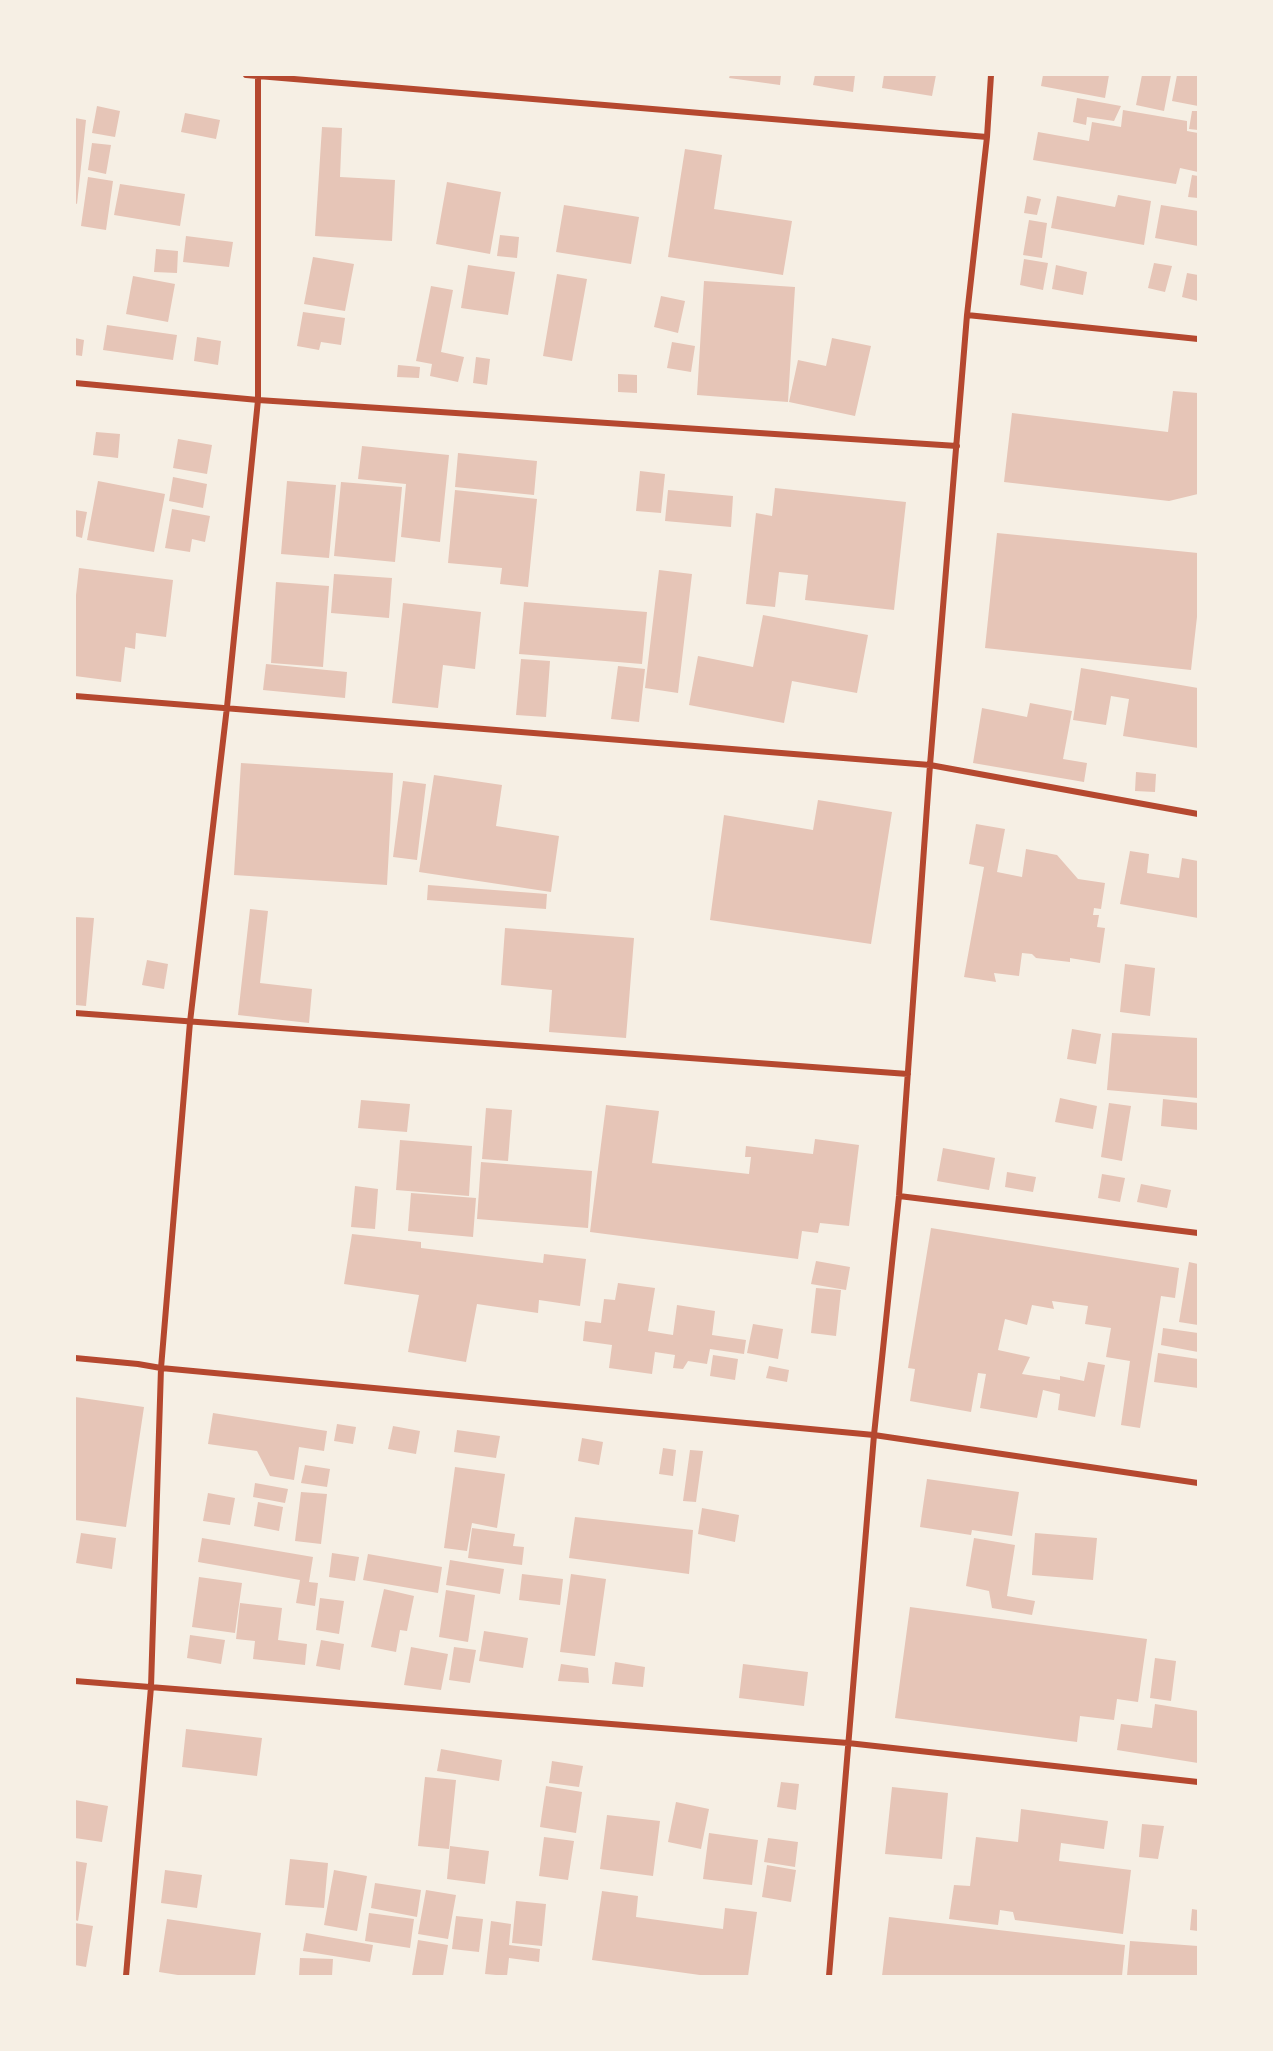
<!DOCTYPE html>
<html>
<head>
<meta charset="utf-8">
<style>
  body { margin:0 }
  #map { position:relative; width:1273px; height:2051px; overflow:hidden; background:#f6efe4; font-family:Quicksand,sans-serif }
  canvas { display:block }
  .frame { position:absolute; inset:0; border:76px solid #f6efe4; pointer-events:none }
</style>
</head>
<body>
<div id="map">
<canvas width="1273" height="2051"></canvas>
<div class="frame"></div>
</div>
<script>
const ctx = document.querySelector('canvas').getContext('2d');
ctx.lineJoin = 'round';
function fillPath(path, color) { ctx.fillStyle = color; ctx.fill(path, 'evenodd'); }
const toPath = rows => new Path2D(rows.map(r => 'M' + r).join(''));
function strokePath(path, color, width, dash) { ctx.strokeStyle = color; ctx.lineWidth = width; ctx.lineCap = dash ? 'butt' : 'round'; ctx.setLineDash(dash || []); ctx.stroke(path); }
fillPath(toPath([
  [730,75,781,75,780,85,729,78],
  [815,75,855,75,853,92,813,85],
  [884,75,936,75,932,96,882,88],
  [1043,75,1109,75,1105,98,1041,86],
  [1142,75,1171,75,1164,111,1136,105],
  [1177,75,1198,75,1198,106,1172,101],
  [1077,98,1121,106,1114,121,1087,117,1086,125,1073,122],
  [97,106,120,111,115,137,92,133],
  [1123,110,1187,121,1187,131,1198,133,1198,172,1180,168,1176,184,1033,160,1038,132,1089,141,1092,122,1121,127],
  [1192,111,1198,111,1198,130,1189,129],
  [185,113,220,120,216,139,181,132],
  [75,118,86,120,77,204,75,203],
  [322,127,342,128,340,177,395,180,392,241,315,236],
  [92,143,111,145,106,174,88,170],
  [685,149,722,155,714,209,792,221,783,275,668,257],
  [1192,175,1198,176,1198,198,1188,197],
  [88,177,113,181,106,230,81,226],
  [447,182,501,192,490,254,436,244],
  [120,184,185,194,180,226,114,215],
  [1118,195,1151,201,1144,245,1051,228,1057,196,1115,207],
  [1027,196,1041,199,1037,215,1024,213],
  [564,205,639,217,631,264,556,252],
  [1161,205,1198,211,1198,246,1155,238],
  [1029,220,1047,223,1042,258,1023,255],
  [500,235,519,237,517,258,497,256],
  [186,236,233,242,229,267,183,262],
  [156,249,178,251,177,273,154,272],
  [313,257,354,264,345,311,304,304],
  [1024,259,1048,263,1043,290,1020,285],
  [1154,263,1172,266,1165,292,1148,288],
  [468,265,515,272,508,315,461,308],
  [1056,265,1087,272,1083,295,1052,289],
  [1187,273,1198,275,1198,301,1182,297],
  [557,274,587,279,572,361,543,356],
  [133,276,175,284,168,322,126,314],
  [704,281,795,287,788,402,697,395],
  [431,286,453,290,441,352,464,357,458,382,430,376,432,364,416,361],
  [661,296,685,301,678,333,654,327],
  [303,312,345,318,341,345,321,342,319,350,297,346],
  [107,325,177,335,173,360,103,350],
  [197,337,221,341,218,365,194,361],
  [75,338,84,340,82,356,75,355],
  [832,338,871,346,855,416,789,402,798,360,826,366],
  [672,342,695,346,691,372,667,368],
  [476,357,490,359,487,385,473,383],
  [398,365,420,367,419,378,397,377],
  [618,374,637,375,637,393,618,392],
  [1173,391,1198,393,1198,494,1169,501,1004,482,1012,413,1168,432],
  [96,432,120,434,118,458,93,455],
  [178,439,212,445,207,474,173,468],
  [362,446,449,455,440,542,401,537,406,484,358,479],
  [458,453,537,461,534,495,455,487],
  [640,471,665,474,661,513,636,511],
  [173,477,207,484,203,508,169,501],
  [98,481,165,494,154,552,87,540],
  [287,481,336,485,329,558,281,554],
  [341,482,402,487,395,562,334,556],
  [775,488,906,502,894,610,805,600,808,575,779,572,775,607,746,604,756,513,772,516],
  [455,490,537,499,528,587,500,584,502,568,448,563],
  [668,490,733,496,731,527,665,521],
  [172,509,210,516,205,542,192,539,190,552,165,548],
  [75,510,87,512,82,538,75,536],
  [997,533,1198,553,1198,608,1191,670,985,648],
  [79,568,173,580,166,637,136,633,135,649,125,647,121,682,75,676,75,604],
  [659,570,692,574,678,693,645,688],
  [334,574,392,578,389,618,331,613],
  [276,582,329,586,323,667,271,663],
  [524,602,647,612,642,664,519,654],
  [403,603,481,612,475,669,443,665,438,708,392,703],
  [763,615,868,635,857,693,792,681,784,723,689,705,698,656,753,667],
  [521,659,550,661,546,717,516,715],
  [266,664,347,672,345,698,263,690],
  [618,666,645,669,639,722,611,719],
  [1081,668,1198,688,1198,748,1123,736,1129,699,1111,696,1106,725,1073,720],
  [1030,703,1072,711,1063,759,1087,763,1084,782,973,763,982,708,1027,717],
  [241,763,393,773,387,885,234,875],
  [1136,772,1156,774,1155,792,1135,791],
  [434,775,502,785,496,826,559,836,551,892,419,872],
  [403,781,426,784,417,860,393,857],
  [818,800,892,812,871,944,710,920,724,815,813,830],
  [976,824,1005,829,997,872,1022,877,1026,849,1057,855,1078,879,1105,883,1101,909,1094,908,1093,915,1099,915,1097,927,1105,928,1100,963,1070,958,1070,962,1036,958,1032,954,1022,953,1019,976,994,973,996,982,964,977,984,867,969,864],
  [1130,851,1149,854,1147,873,1179,878,1182,858,1198,861,1198,918,1120,904],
  [428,885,547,894,546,909,427,900],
  [250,909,268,911,260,983,312,989,309,1023,238,1015],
  [75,917,94,918,86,1006,75,1005],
  [505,928,634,938,626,1038,549,1032,552,990,501,985],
  [147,960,168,964,164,989,142,985],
  [1125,964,1155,968,1150,1016,1120,1012],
  [1072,1029,1101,1034,1096,1064,1067,1059],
  [1112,1033,1198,1038,1198,1098,1107,1090],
  [1060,1098,1097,1106,1093,1129,1055,1122],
  [1163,1099,1198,1103,1198,1130,1161,1126],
  [361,1100,410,1104,407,1132,358,1128],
  [1109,1103,1131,1106,1122,1161,1101,1157],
  [606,1105,659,1111,652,1163,749,1174,751,1157,745,1157,746,1146,813,1154,815,1139,859,1145,849,1226,820,1223,818,1233,802,1231,798,1259,590,1232],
  [486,1108,512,1110,508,1161,482,1159],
  [400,1140,472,1146,469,1196,396,1190],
  [943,1148,995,1158,989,1190,937,1181],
  [481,1162,592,1171,588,1228,477,1219],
  [1007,1172,1036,1177,1033,1192,1005,1187],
  [1102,1174,1125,1178,1120,1202,1098,1198],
  [1141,1184,1171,1190,1167,1208,1137,1202],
  [355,1186,378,1189,375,1229,351,1227],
  [411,1193,476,1198,473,1237,408,1231],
  [931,1228,1179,1268,1175,1298,1161,1296,1140,1428,1121,1425,1130,1361,1106,1357,1111,1328,1085,1324,1088,1306,1052,1301,1054,1309,1032,1305,1027,1325,1005,1319,998,1350,1030,1357,1022,1374,1060,1380,1060,1376,1084,1381,1088,1362,1105,1365,1095,1417,1058,1410,1060,1394,1043,1390,1037,1418,980,1408,986,1374,978,1373,971,1412,910,1401,915,1369,908,1368],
  [352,1234,421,1242,421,1248,543,1263,544,1254,586,1259,580,1306,539,1300,538,1313,477,1304,466,1362,408,1352,419,1295,344,1284],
  [816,1261,850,1267,846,1290,811,1284],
  [1189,1262,1198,1264,1198,1325,1179,1322],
  [618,1283,655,1288,648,1331,673,1335,677,1305,715,1311,712,1335,746,1340,744,1354,710,1349,707,1364,688,1361,683,1369,673,1368,675,1355,655,1352,652,1374,609,1368,612,1345,583,1341,585,1321,601,1323,604,1299,615,1300],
  [816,1288,841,1290,836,1336,811,1333],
  [753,1324,783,1329,778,1359,747,1353],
  [1163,1328,1198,1333,1198,1352,1161,1345],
  [1158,1353,1198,1359,1198,1388,1154,1382],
  [713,1355,738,1359,735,1380,710,1376],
  [769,1366,789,1370,787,1382,766,1378],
  [75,1397,144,1407,126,1527,75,1520],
  [213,1413,327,1431,324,1451,299,1447,294,1480,270,1476,257,1451,208,1444],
  [337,1424,356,1427,353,1444,334,1441],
  [393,1426,420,1431,416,1454,388,1449],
  [457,1430,500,1436,496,1458,454,1452],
  [582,1438,603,1442,599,1465,578,1461],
  [663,1448,676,1450,673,1476,659,1474],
  [690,1450,703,1451,696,1502,683,1501],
  [305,1465,330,1469,327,1487,301,1483],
  [455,1467,505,1474,497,1528,472,1523,467,1551,444,1548],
  [927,1479,1019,1492,1012,1536,972,1530,971,1535,920,1527],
  [255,1483,288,1489,285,1503,253,1497],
  [301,1492,327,1494,321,1544,295,1541],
  [208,1493,235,1498,230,1525,203,1521],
  [258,1502,283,1507,279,1531,254,1526],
  [702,1508,739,1515,735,1542,698,1534],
  [575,1517,693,1530,689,1574,569,1558],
  [472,1528,515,1534,513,1546,524,1547,522,1565,468,1558],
  [81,1533,116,1538,112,1569,76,1563],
  [1035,1533,1097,1538,1093,1580,1032,1575],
  [202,1538,313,1557,309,1582,318,1583,315,1606,296,1603,300,1580,198,1562],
  [974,1538,1015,1545,1007,1596,1035,1601,1032,1615,992,1608,989,1591,966,1586],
  [332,1553,359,1557,355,1581,329,1577],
  [368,1554,442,1567,438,1593,363,1580],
  [450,1560,504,1569,500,1594,446,1585],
  [522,1574,563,1579,560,1605,519,1600],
  [571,1574,606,1579,595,1656,560,1652],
  [199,1577,242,1583,235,1633,192,1627],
  [384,1589,414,1596,407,1631,400,1630,396,1652,371,1647],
  [446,1590,475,1595,468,1642,439,1637],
  [320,1598,344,1601,339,1634,316,1630],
  [240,1603,282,1608,278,1640,307,1644,305,1665,253,1659,255,1641,236,1639],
  [910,1607,1147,1639,1138,1702,1117,1699,1114,1720,1080,1716,1077,1742,895,1718],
  [484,1631,528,1638,523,1668,479,1661],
  [190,1635,225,1640,221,1664,187,1658],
  [321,1640,344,1644,340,1670,316,1666],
  [411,1647,448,1654,441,1690,404,1685],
  [454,1647,476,1650,470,1683,449,1680],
  [1155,1658,1176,1661,1171,1701,1150,1698],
  [615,1662,645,1667,643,1687,612,1684],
  [561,1664,588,1668,589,1683,558,1681],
  [743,1664,808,1672,804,1706,739,1698],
  [1155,1704,1198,1711,1198,1763,1117,1750,1121,1724,1152,1728],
  [186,1729,262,1738,257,1776,182,1767],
  [441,1749,502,1760,499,1781,437,1771],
  [552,1761,583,1766,579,1787,549,1783],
  [425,1777,456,1780,449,1849,418,1846],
  [781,1782,799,1784,796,1810,777,1807],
  [546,1786,582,1792,576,1833,540,1827],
  [892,1787,948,1793,942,1859,885,1854],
  [75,1800,108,1806,102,1842,75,1838],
  [676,1802,709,1809,701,1849,668,1842],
  [1021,1809,1108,1821,1104,1849,1061,1843,1059,1861,1131,1870,1123,1934,1015,1920,1013,1912,1000,1910,998,1925,949,1919,954,1885,970,1886,976,1837,1018,1842],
  [607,1815,660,1821,653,1876,600,1869],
  [1142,1824,1164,1826,1158,1859,1139,1857],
  [709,1833,758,1840,752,1885,703,1879],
  [544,1837,574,1841,568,1880,539,1876],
  [768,1838,798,1842,795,1867,764,1862],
  [450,1846,489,1851,485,1884,447,1879],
  [290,1859,328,1863,324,1908,285,1905],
  [75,1861,87,1863,78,1921,75,1920],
  [767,1865,796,1870,791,1902,762,1897],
  [165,1870,202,1875,197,1908,161,1903],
  [334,1870,367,1876,357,1931,324,1925],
  [375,1883,421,1890,417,1917,371,1908],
  [426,1890,456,1895,448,1939,418,1934],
  [602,1891,638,1896,636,1917,723,1929,725,1908,757,1912,748,1976,707,1976,592,1960],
  [516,1901,546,1904,542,1946,512,1943],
  [1192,1909,1198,1910,1198,1931,1190,1930],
  [369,1913,414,1919,410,1948,365,1941],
  [456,1916,483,1919,479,1952,452,1949],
  [889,1917,1125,1945,1122,1976,882,1976],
  [167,1919,261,1933,255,1976,184,1976,159,1972],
  [491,1921,511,1924,509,1945,540,1949,539,1962,509,1958,507,1976,485,1974],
  [75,1923,93,1926,86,1967,75,1965],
  [306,1933,373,1945,370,1962,303,1951],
  [418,1940,448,1945,443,1976,412,1976],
  [1130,1941,1198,1946,1198,1976,1127,1976],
  [300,1958,333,1959,332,1976,299,1976]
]), '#e6c5b7');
strokePath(toPath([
  [246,75,987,137],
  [967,315,1198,339],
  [75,383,258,400,957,446],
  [75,696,930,765,1198,814],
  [75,1013,908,1074],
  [899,1196,1198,1233],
  [75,1358,138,1364,161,1368,874,1435,1198,1483],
  [75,1681,848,1743,1198,1782],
  [126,1976,151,1687,161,1368,190,1022,227,707,258,400,258,75],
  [829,1976,874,1435,899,1196,930,765,967,315,987,137,991,75]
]), '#b5482f', 6);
</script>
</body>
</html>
